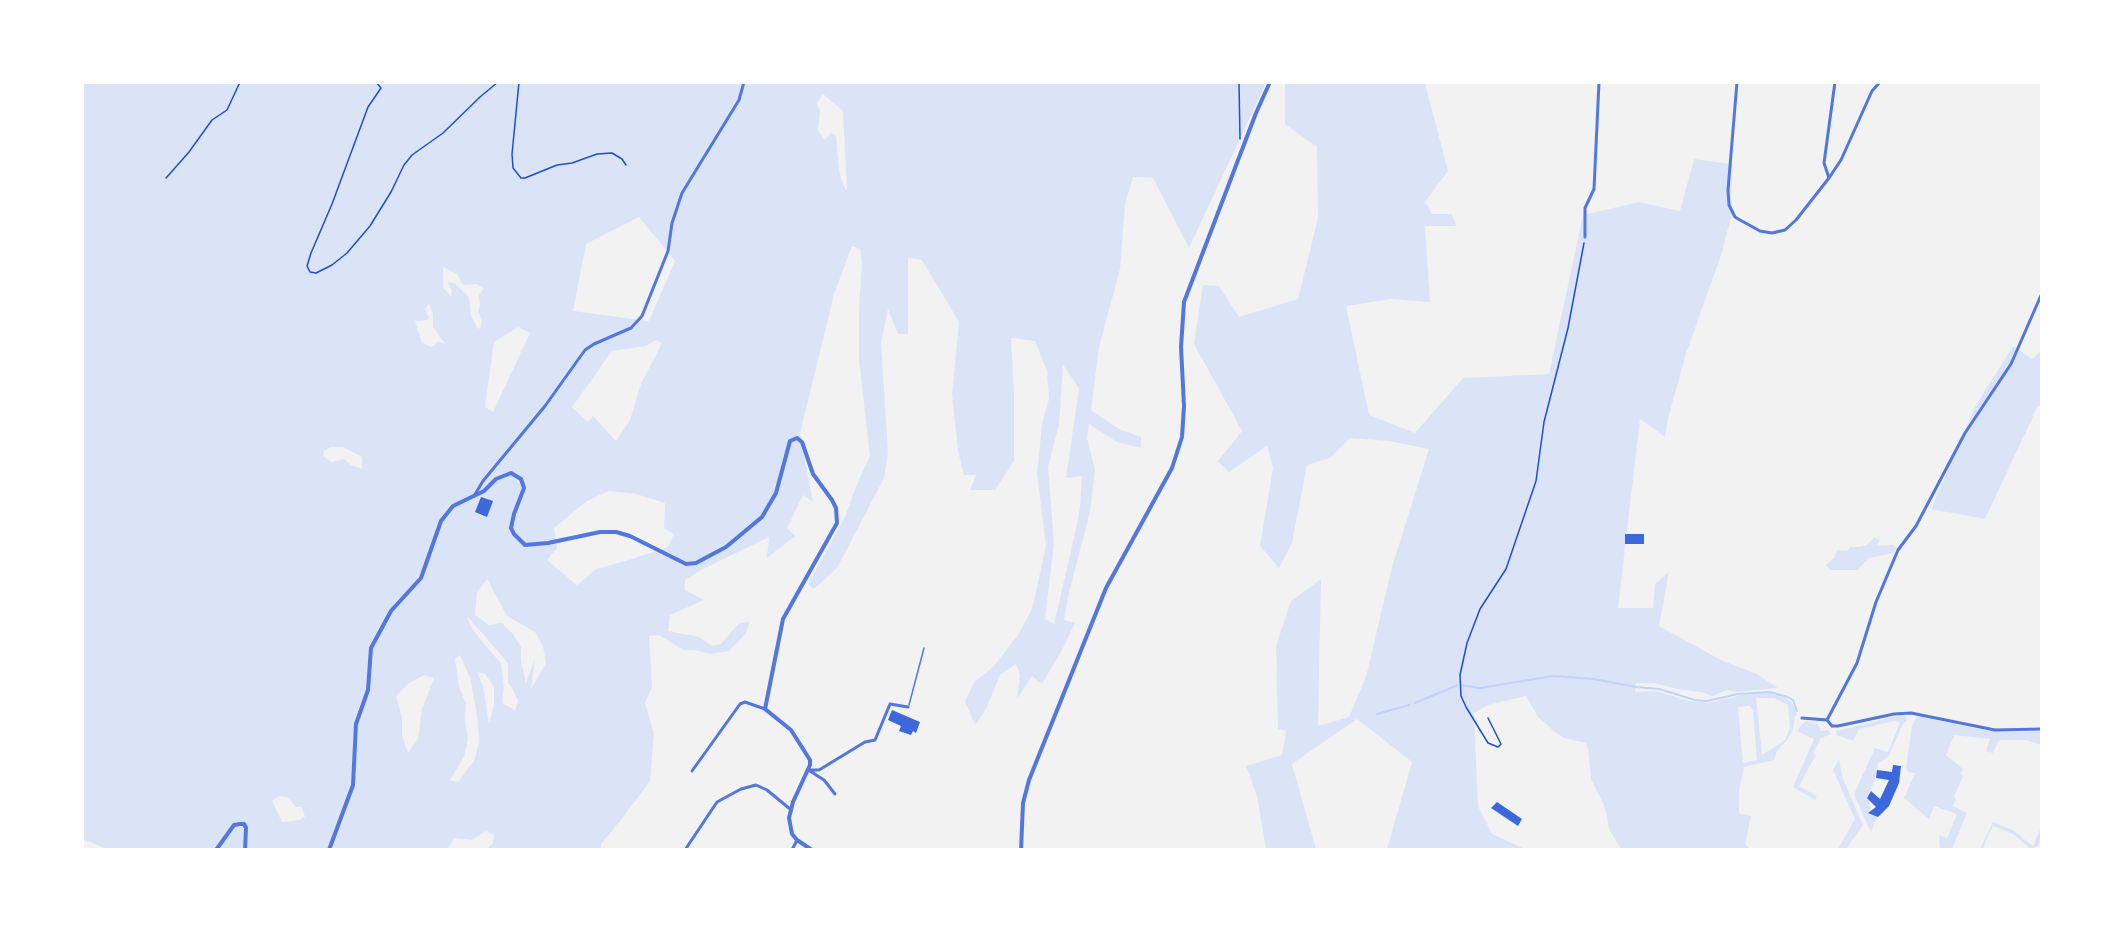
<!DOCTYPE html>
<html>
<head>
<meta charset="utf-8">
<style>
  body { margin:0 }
  #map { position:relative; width:2124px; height:932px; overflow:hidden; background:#f2f2f2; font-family:Lato,sans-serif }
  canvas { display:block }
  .frame { position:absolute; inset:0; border:84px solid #fff; pointer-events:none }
</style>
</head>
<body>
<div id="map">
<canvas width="2124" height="932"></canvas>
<div class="frame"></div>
</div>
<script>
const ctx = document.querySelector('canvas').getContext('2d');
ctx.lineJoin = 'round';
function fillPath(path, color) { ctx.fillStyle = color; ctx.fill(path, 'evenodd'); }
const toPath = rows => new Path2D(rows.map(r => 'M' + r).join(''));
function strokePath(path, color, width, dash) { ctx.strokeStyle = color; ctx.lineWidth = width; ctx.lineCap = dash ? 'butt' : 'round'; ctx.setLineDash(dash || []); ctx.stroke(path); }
fillPath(toPath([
  [82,83,1266,83,1189,248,1153,178,1133,177,1125,204,1120,269,1099,347,1091,410,1119,429,1141,437,1141,448,1117,442,1089,424,1087,438,1095,470,1090,511,1068,597,1064,620,1075,623,1063,648,1042,684,1032,676,1017,699,1020,675,1016,664,1000,675,986,709,975,725,965,701,975,681,993,667,1018,635,1032,609,1046,546,1037,474,1042,424,1049,399,1047,371,1035,341,1011,338,1014,393,1014,461,995,490,970,490,976,475,964,475,958,451,952,394,959,322,922,260,908,258,908,334,898,334,888,309,881,343,888,453,884,478,837,568,814,589,808,584,844,519,858,482,870,456,859,360,859,307,862,263,860,249,852,246,834,294,800,434,813,502,803,495,787,528,795,536,767,558,769,537,701,570,685,580,685,590,704,600,670,615,668,631,699,637,712,646,721,644,738,624,750,621,746,633,729,651,711,654,694,650,683,650,659,635,649,636,652,687,645,703,654,733,650,781,624,816,601,844,601,850,487,849,493,843,494,835,486,831,472,840,454,838,447,850,109,850,83,839],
  [823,94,843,111,847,191,843,185,839,170,836,135,831,133,825,140,818,130,820,111,817,103],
  [639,217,675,261,649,321,573,311,586,244],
  [443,267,457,274,463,285,477,284,484,288,479,295,480,304,478,312,482,319,481,327,478,329,471,315,469,297,454,283,448,282,452,291,451,297,443,287],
  [429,304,433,314,433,327,445,344,438,341,432,347,422,343,415,321,427,320,429,318,425,309],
  [518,327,530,333,493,412,485,407,494,342],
  [656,340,662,343,641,384,630,420,616,441,593,416,588,422,572,407,612,351,646,346],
  [1063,365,1079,388,1066,478,1082,476,1080,507,1076,529,1054,624,1045,619,1054,544,1048,467,1059,424],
  [330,447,343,447,362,457,362,469,351,465,344,459,331,462,323,456,324,451],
  [608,491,636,494,665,503,664,528,674,534,668,547,632,559,596,569,577,585,547,560,557,548,554,528,587,501],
  [487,579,507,616,535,632,543,646,546,663,531,689,535,659,526,683,521,661,521,647,513,634,502,623,489,625,475,615,477,592],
  [467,616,508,663,508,683,512,688,518,701,515,710,502,703,504,686,501,663,485,645,471,627],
  [460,655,470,678,477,715,479,741,475,759,458,782,450,780,464,757,468,739,465,721,466,704,459,687,455,659],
  [477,672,485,674,494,687,494,706,489,724,483,686],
  [424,675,434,678,422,709,418,739,408,753,402,735,402,717,396,696,408,684],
  [279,796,287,797,296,807,302,807,305,817,299,820,282,822,272,801],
  [1285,83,1425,83,1448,171,1425,202,1432,214,1452,214,1456,226,1425,226,1430,302,1391,299,1346,306,1369,415,1415,433,1463,378,1549,374,1583,215,1639,202,1680,211,1694,159,1732,164,1731,198,1733,210,1721,255,1686,354,1668,418,1665,437,1640,419,1618,608,1653,608,1655,584,1669,572,1659,626,1721,660,1757,674,1778,688,1736,692,1728,690,1712,696,1701,692,1677,689,1655,683,1636,683,1635,692,1656,691,1689,701,1709,703,1741,695,1770,693,1784,696,1794,705,1797,715,1795,716,1793,730,1787,740,1777,751,1774,760,1744,767,1739,791,1739,813,1751,816,1745,844,1750,849,1621,849,1610,831,1604,805,1591,779,1588,748,1586,743,1564,738,1555,732,1538,717,1526,696,1488,705,1474,713,1478,806,1492,834,1525,849,1387,849,1412,762,1357,719,1292,764,1316,849,1266,849,1257,796,1246,766,1282,755,1286,731,1278,729,1276,646,1291,601,1321,579,1318,726,1349,717,1366,677,1392,567,1429,449,1389,441,1350,438,1330,458,1307,465,1292,543,1279,568,1260,546,1273,468,1267,446,1229,472,1218,461,1242,431,1194,344,1203,285,1219,286,1239,317,1298,299,1318,218,1317,147,1285,124],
  [1756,698,1774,698,1788,705,1790,728,1785,740,1762,755],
  [1750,706,1753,710,1757,760,1743,763,1738,707],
  [2013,346,2032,359,2041,351,2041,404,2037,408,1985,519,1931,509,1975,407],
  [1874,537,1880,540,1876,546,1893,545,1897,548,1893,553,1869,558,1857,570,1832,570,1827,567,1826,565,1834,558,1837,550,1847,551,1850,547,1861,547,1868,544],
  [1901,715,1906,716,1907,720,1903,724,1888,757,1878,763,1876,778,1867,797,1869,801,1871,811,1869,813,1878,817,1874,823,1871,833,1854,794,1875,748,1888,752,1900,723,1895,721,1859,729,1853,741,1837,735,1836,731],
  [1917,716,1983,730,2014,732,2041,731,2041,745,2027,740,1999,740,1993,753,1986,751,1990,739,1954,735,1946,755,1963,769,1961,774,1963,776,1954,797,1956,799,1953,806,1967,813,1952,849,1940,849,1939,835,1947,838,1957,814,1934,806,1929,819,1904,798,1915,773,1908,772,1906,767,1912,726],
  [1807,721,1818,724,1821,731,1828,730,1831,734,1821,738,1813,753,1816,755,1799,786,1817,796,1815,800,1793,787,1814,739,1797,731,1802,724],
  [1839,760,1843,779,1863,825,1846,849,1838,849,1855,819,1833,770],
  [1993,822,2013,830,2033,846,2041,827,2041,838,2038,846,2031,849,2013,834,1993,826,1987,837,1983,849,1980,849]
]), '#dbe4f7');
strokePath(toPath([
  [1461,685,1480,688,1553,676,1594,679,1636,687,1659,689,1695,700,1707,701,1738,694,1770,692,1788,697,1793,700,1797,711],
  [1415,703,1458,685],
  [1377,714,1409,705]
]), '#bfd3fe', 2);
fillPath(toPath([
  [481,497,493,501,487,517,475,512],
  [1625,534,1644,534,1644,544,1625,544],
  [892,710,920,722,916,733,913,731,911,735,899,731,901,726,888,720],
  [1893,765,1901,766,1899,783,1889,806,1878,817,1868,813,1876,807,1867,798,1871,791,1880,799,1889,780,1876,778,1877,770,1892,772],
  [1497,802,1522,819,1518,826,1491,808]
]), '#3d67dc');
strokePath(toPath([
  [376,82,381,88,368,107,332,204,311,253,307,266,310,272,316,273,332,265,347,253,370,226,391,192,404,165,412,155,443,133,480,97,498,82],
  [519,82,512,154,513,168,521,178,525,178,557,165,572,163,597,154,612,153,622,159,626,165],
  [1239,82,1240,139],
  [166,178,189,152,212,120,227,110,240,82],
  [1488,718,1501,744,1498,747,1488,743,1466,707,1461,696,1460,675,1467,643,1480,609,1506,569,1536,481,1544,422,1568,328,1584,243]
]), '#1d4ed8', 1.5);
strokePath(toPath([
  [909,705,924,648]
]), '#5277de', 1.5);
strokePath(toPath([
  [1737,82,1728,190,1729,205,1735,217,1740,220,1760,231,1772,233,1785,230,1796,220,1829,178,1841,160,1872,91,1880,82],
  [1829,178,1824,163,1835,82],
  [1585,237,1585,208,1594,189,1599,82],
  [474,496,483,481,545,406,585,350,594,344,631,328,642,316,668,251,672,223,682,193,739,100,744,82],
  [1802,718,1827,720,1832,726,1838,726,1894,714,1911,713,1995,730,2042,729],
  [1827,720,1857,663,1876,602,1898,550,1916,526,1965,433,2011,364,2042,293],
  [809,770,819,770,865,742,875,740,890,704,908,707],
  [692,771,740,704,745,702,765,709],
  [810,771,824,780,835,794],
  [685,850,717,802,741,789,756,785,767,790,790,809],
  [792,850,797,840]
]), '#5277de', 3);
strokePath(toPath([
  [216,850,234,825,240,824,244,824,246,828,245,850],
  [329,850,353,785,356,724,368,690,371,648,391,611,421,578,441,521,453,506,484,491,496,479,511,473,521,479,524,488,514,514,511,528,514,534,525,545,548,543,600,532,616,532,630,536,686,564,696,563,726,547,762,517,776,493,790,441,797,438,802,442,813,474,832,500,836,508,837,523,783,619,765,709,791,730,810,760,810,765,793,802,789,818,792,834,797,840,812,850],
  [1021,850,1023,803,1029,780,1106,588,1172,468,1182,437,1184,406,1181,347,1184,302,1256,113,1270,82]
]), '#5277de', 4);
</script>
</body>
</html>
